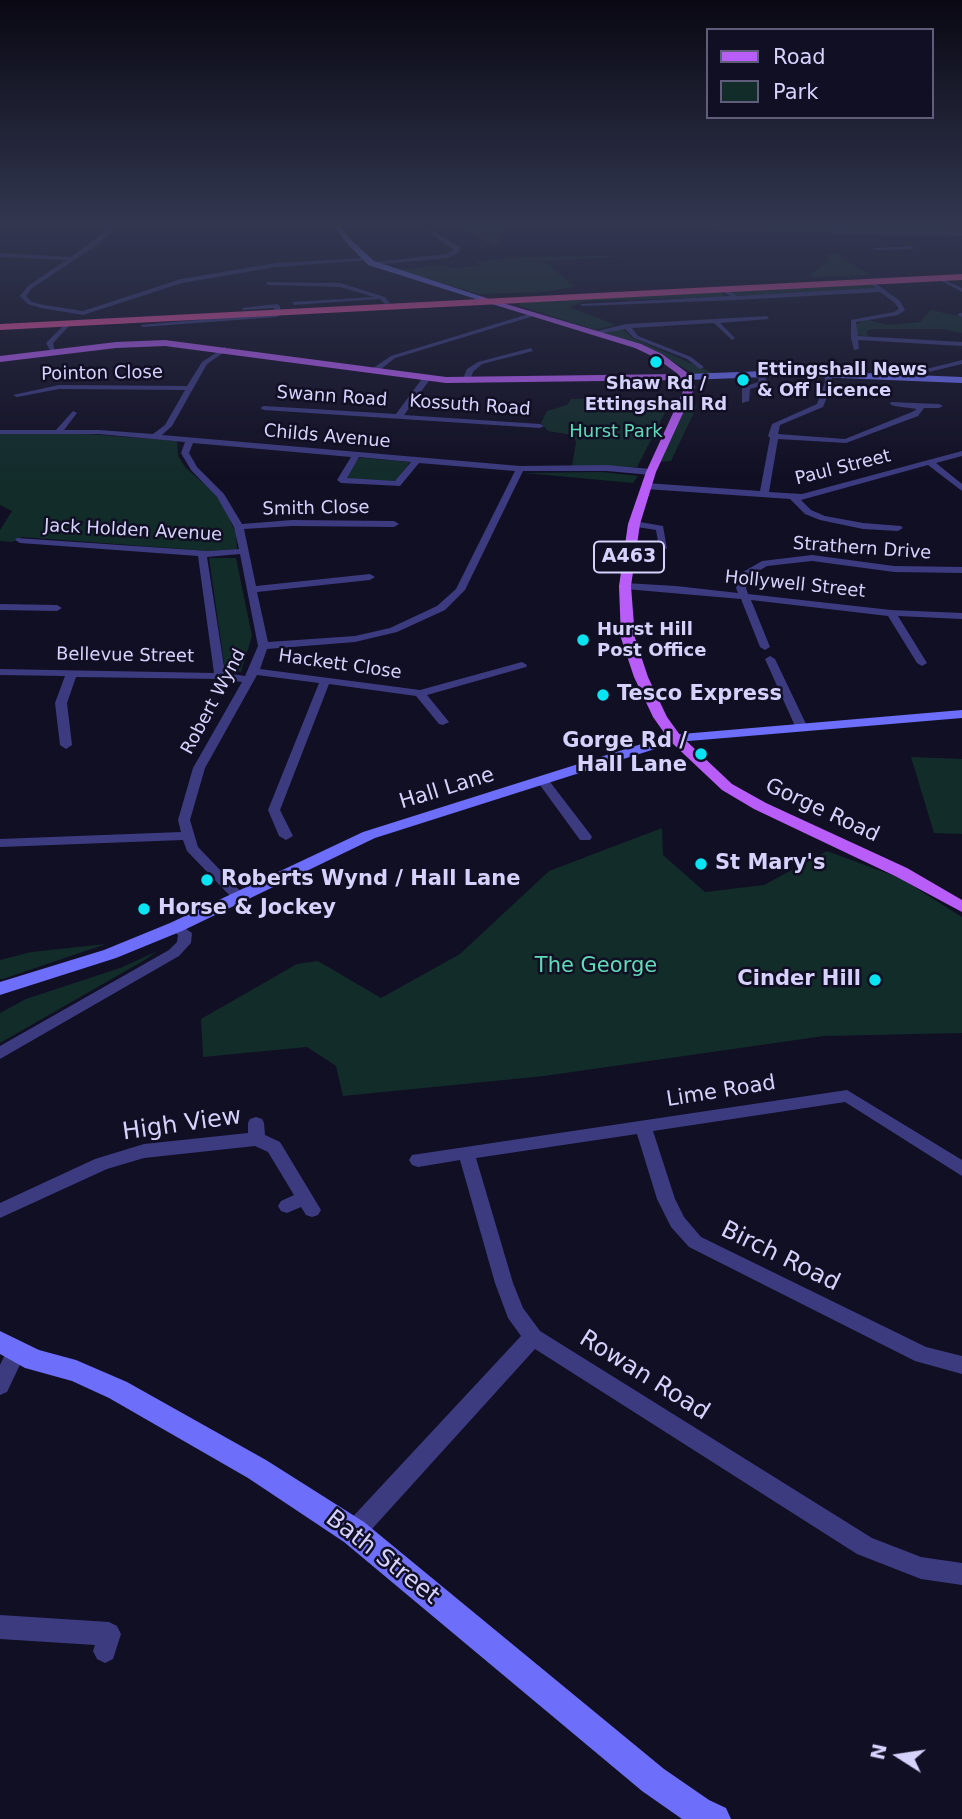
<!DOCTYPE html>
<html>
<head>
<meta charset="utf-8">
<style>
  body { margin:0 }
  #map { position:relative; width:962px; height:1819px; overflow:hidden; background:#110f23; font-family:"DejaVu Sans",sans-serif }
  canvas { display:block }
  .legend { position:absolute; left:706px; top:28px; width:228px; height:91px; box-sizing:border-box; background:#110f23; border:2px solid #5f5d7a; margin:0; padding:9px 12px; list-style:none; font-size:21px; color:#d5d2fd }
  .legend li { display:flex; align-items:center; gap:14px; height:35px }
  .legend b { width:35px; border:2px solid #5f5d7a }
  .north { position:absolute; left:864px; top:1721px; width:70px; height:70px; -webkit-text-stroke:5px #110f23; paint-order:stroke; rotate:282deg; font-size:19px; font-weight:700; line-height:28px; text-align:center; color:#d5d2fd }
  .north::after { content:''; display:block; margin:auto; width:24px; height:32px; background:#d5d2fd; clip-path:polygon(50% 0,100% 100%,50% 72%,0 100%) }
</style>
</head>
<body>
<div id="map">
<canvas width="962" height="1819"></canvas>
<ul class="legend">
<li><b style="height:9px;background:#b95df9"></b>Road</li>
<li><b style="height:19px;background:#122c2a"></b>Park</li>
</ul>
<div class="north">N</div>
</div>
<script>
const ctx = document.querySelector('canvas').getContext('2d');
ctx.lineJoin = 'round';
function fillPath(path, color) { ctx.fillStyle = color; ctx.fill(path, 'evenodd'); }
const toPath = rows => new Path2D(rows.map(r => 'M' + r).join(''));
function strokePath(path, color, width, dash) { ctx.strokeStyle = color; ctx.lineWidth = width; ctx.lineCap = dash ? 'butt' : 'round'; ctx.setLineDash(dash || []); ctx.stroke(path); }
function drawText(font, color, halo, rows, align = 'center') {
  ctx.font = font + ' "DejaVu Sans",sans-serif'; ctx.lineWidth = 5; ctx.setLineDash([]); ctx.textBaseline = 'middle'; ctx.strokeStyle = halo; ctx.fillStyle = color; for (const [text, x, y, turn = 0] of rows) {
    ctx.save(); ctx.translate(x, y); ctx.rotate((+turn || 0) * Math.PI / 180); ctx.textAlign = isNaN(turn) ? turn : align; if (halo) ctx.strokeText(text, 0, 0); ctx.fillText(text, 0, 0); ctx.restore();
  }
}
fillPath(toPath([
  [455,226,508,226,499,235,501,241,496,247],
  [571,226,962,226,962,231,790,232],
  [838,253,842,258,870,275,813,277,810,275,829,259,825,254],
  [594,256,625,256,538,262,547,263,574,287,545,292,480,294,397,270,446,265,449,268,481,266,476,262,517,257],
  [871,281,882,290,736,298,724,289],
  [718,290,727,297,585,301,570,307,615,325,595,330,520,306,519,303],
  [931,310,962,317,962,333,942,329,871,329,867,331,868,337,858,335,855,326,865,319,887,325,920,322],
  [623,329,631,337,713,373,696,375,653,350,601,334,606,330],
  [626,398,670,403,637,467,572,466,576,442,573,435,548,431,541,423,547,411,567,405,571,399],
  [688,401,697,406,671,461,658,462],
  [0,433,74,433,177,441,178,456,185,467,212,491,224,507,236,533,237,549,209,551,22,537,12,542,0,541,0,530,12,511,0,505],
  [359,458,364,458,410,462,397,480,392,482,348,479,345,476],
  [602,472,638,476,633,483,525,473],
  [209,558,236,558,252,636,241,672,225,670],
  [911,757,962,759,962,834,934,833],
  [662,828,663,855,705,892,764,885,827,851,900,878,962,917,962,1033,824,1036,544,1076,343,1096,336,1066,307,1047,203,1057,201,1019,297,964,318,961,381,998,460,954,549,871],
  [106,944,3,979,0,979,0,960,31,952],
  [158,951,143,961,0,1043,0,1013,26,999,120,968]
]), '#122c2a');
fillPath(toPath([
  [112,226,118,226,94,247,32,288,26,296,32,302,44,305,83,311,181,279,276,263,366,258,369,260,276,267,182,283,83,315,41,308,28,304,20,296,28,286,66,260,0,257,0,253,71,257,112,226],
  [430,229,460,247,459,252,448,258,371,265,368,263,447,254,454,250,428,232,430,229],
  [831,231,962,232,962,236,829,234,831,231],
  [912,246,914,249,872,250,875,248,912,246],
  [938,277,962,288,962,292,938,279,938,277],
  [266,282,340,283,385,297,390,303,385,304,380,299,294,305,292,302,374,297,340,287,268,285,266,282],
  [875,283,900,301,905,310,898,315,856,322,858,336,962,342,962,346,858,340,859,349,854,350,851,338,851,320,894,312,899,309,895,303,880,292,736,300,583,306,580,304,730,296,721,290,723,287,737,296,876,288,872,285,875,283],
  [277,304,280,306,280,315,277,317,143,327,140,325,274,313,274,308,244,310,241,308,277,304],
  [535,312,537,315,395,358,376,373,369,371,391,356,535,312],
  [960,313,962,313,962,317,957,315,960,313],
  [767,316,769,319,720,323,735,338,732,340,714,323,632,328,638,336,691,357,704,367,700,369,687,359,634,338,625,329,592,335,589,333,626,324,767,316],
  [68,321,73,322,53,343,55,352,51,352,46,343,68,321],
  [225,347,227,350,207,364,172,426,162,435,520,466,607,465,651,469,655,472,651,475,607,471,523,471,465,590,445,610,397,632,355,642,267,649,260,669,420,690,522,662,527,665,526,667,427,695,449,722,443,725,439,724,416,696,329,684,280,810,293,836,286,840,279,836,268,810,319,683,257,675,205,768,190,820,198,847,245,896,238,900,233,899,187,851,183,840,0,847,0,839,181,832,178,820,193,768,242,682,220,679,76,677,67,703,72,745,66,749,60,745,55,703,65,676,0,675,0,669,214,673,198,556,20,543,15,540,17,538,208,551,239,549,234,527,217,497,191,470,181,453,185,442,99,434,0,434,0,430,56,430,73,411,77,413,64,430,99,430,153,434,165,425,185,390,59,389,17,397,13,395,59,385,187,386,202,362,225,347],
  [193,443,351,457,337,480,341,483,400,486,419,463,515,471,456,589,437,606,390,628,355,636,268,642,257,592,370,580,375,577,370,574,256,586,244,529,292,526,394,527,399,524,394,521,292,520,242,524,224,494,197,467,189,453,193,443],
  [359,457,411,462,395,481,347,478,359,457],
  [240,554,258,646,245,676,225,673,207,557,240,554],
  [531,348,533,351,482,364,473,372,469,383,462,381,467,369,478,362,531,348],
  [962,360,962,364,899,379,895,377,962,360],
  [761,371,765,373,767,384,750,389,749,401,742,403,742,387,759,382,757,373,761,371],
  [824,372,830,372,833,382,823,407,780,425,778,434,845,439,912,412,917,409,894,406,890,404,891,402,939,404,943,406,939,408,924,408,918,416,846,443,778,439,769,492,802,494,962,451,962,456,936,463,962,484,962,491,928,465,801,500,811,510,825,516,863,523,901,526,903,528,898,531,863,529,820,520,805,514,790,499,646,489,642,486,646,483,760,491,770,438,768,436,772,424,817,404,825,382,824,372],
  [424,376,431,378,404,415,540,424,544,426,540,428,264,410,260,408,264,406,396,414,424,376],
  [634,521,663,526,667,549,659,547,656,530,631,526,631,522,634,521],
  [812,555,894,566,962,567,962,573,894,572,812,561,767,566,750,576,746,588,748,594,891,610,962,613,962,619,898,616,927,663,922,666,917,663,888,616,751,600,770,647,765,650,760,647,741,599,625,589,620,586,625,583,676,586,738,593,736,588,743,572,762,561,812,555],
  [0,604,57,605,62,608,57,611,0,610,0,604],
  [770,656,775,659,807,726,805,728,797,728,795,726,765,659,770,656],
  [543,777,547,778,590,834,592,837,590,840,580,840,537,781,543,777],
  [176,922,192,933,191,943,179,956,0,1059,0,1046,169,950,177,942,178,935,169,927,176,922],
  [847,1090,962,1160,962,1176,845,1102,653,1131,675,1199,684,1217,701,1237,926,1347,962,1356,962,1374,915,1361,689,1247,671,1227,657,1199,637,1134,476,1158,513,1283,523,1308,540,1331,872,1538,921,1557,962,1563,962,1585,921,1579,857,1554,535,1349,362,1540,354,1543,346,1540,343,1532,346,1524,521,1336,508,1318,495,1283,460,1160,418,1167,412,1165,409,1160,412,1155,847,1090],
  [256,1117,262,1119,264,1123,265,1135,280,1142,318,1205,321,1210,318,1215,312,1217,306,1215,301,1207,287,1213,281,1211,278,1206,281,1201,294,1195,268,1152,255,1146,144,1158,107,1169,0,1218,0,1203,95,1159,144,1144,248,1133,248,1123,250,1119,256,1117],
  [16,1343,23,1346,26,1352,7,1392,0,1395,0,1365,9,1346,16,1343],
  [0,1615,109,1622,117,1626,121,1634,113,1659,105,1663,97,1659,93,1651,95,1645,0,1639,0,1615]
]), '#3c3b80');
fillPath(toPath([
  [335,226,341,226,349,238,374,261,486,298,479,300,368,265,344,240,335,226],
  [791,370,962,377,962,383,791,376,687,380,682,377,687,374,791,370],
  [962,710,962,718,677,742,375,838,182,931,116,958,0,995,0,982,104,950,170,923,363,832,670,735,962,710],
  [0,1331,39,1350,76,1360,127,1382,266,1460,364,1522,664,1769,709,1800,726,1808,731,1819,682,1819,642,1791,344,1542,248,1478,109,1398,72,1381,25,1368,0,1354,0,1331]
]), '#6d6efa');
fillPath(toPath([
  [479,296,641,344,662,354,690,375,695,387,656,472,640,524,631,586,635,638,648,677,667,717,680,735,732,784,766,803,907,868,962,900,962,912,895,876,754,809,722,790,670,741,653,717,634,677,621,638,619,586,628,524,646,472,685,387,683,380,446,383,165,346,116,348,0,362,0,356,116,342,165,340,446,377,678,374,656,358,635,348,479,300,479,296]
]), '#b95df9');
fillPath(toPath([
  [962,274,962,280,0,330,0,324,962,274]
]), '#f951a8');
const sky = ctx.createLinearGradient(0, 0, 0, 480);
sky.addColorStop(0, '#090813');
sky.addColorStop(0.47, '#323750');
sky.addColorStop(1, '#32375000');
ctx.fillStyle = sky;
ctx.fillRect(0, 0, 962, 480);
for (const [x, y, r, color] of [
  [656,362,7,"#09e4f3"],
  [743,380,7,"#09e4f3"],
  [583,640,7,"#09e4f3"],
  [603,695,7,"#09e4f3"],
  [701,754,7,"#09e4f3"],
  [701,864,7,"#09e4f3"],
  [207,880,7,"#09e4f3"],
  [144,909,7,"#09e4f3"],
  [875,980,7,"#09e4f3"]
]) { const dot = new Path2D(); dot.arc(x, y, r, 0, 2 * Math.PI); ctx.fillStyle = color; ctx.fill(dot); strokePath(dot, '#110f23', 2.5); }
drawText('bold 18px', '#d5d2fd', '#110f23', [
  ["Ettingshall News",757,370],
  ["& Off Licence",757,391],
  ["Shaw Rd /",656,384,"center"],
  ["Ettingshall Rd",656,405,"center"],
  ["Hurst Hill",597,630],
  ["Post Office",597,651]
], 'left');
drawText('18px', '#d5d2fd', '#110f23', [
  ["Pointon Close",102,374,-1],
  ["Swann Road",332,397,4],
  ["Kossuth Road",470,406,4],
  ["Childs Avenue",327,437,5],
  ["Paul Street",843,468,-14],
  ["Smith Close",316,509,-1],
  ["Jack Holden Avenue",133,531,3],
  ["Strathern Drive",862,549,4],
  ["Hollywell Street",795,585,6],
  ["Bellevue Street",125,656,1],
  ["Hackett Close",340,665,8],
  ["Robert Wynd",214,702,-62]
]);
drawText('18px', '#60dbb8', '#110f23', [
  ["Hurst Park",616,432]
]);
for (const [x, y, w] of [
  [629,557,70]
]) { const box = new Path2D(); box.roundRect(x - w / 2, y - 15.5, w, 31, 5); ctx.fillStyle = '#110f23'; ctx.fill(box); strokePath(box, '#d5d2fd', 2); }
drawText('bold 19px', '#d5d2fd', null, [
  ["A463",629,557]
]);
drawText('bold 21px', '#d5d2fd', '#110f23', [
  ["Tesco Express",617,695],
  ["Gorge Rd /",687,742,"right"],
  ["Hall Lane",687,766,"right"],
  ["St Mary's",715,864],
  ["Roberts Wynd / Hall Lane",221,880],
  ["Horse & Jockey",158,909],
  ["Cinder Hill",861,980,"right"]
], 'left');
drawText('21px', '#d5d2fd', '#110f23', [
  ["Hall Lane",447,789,-17],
  ["Gorge Road",822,811,25],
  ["Lime Road",721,1092,-9]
]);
drawText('21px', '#60dbb8', '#110f23', [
  ["The George",596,967]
]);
drawText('24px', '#d5d2fd', '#110f23', [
  ["High View",182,1125,-8],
  ["Birch Road",780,1257,26],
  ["Rowan Road",644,1376,32],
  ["Bath Street",382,1558,38]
]);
</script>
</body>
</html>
